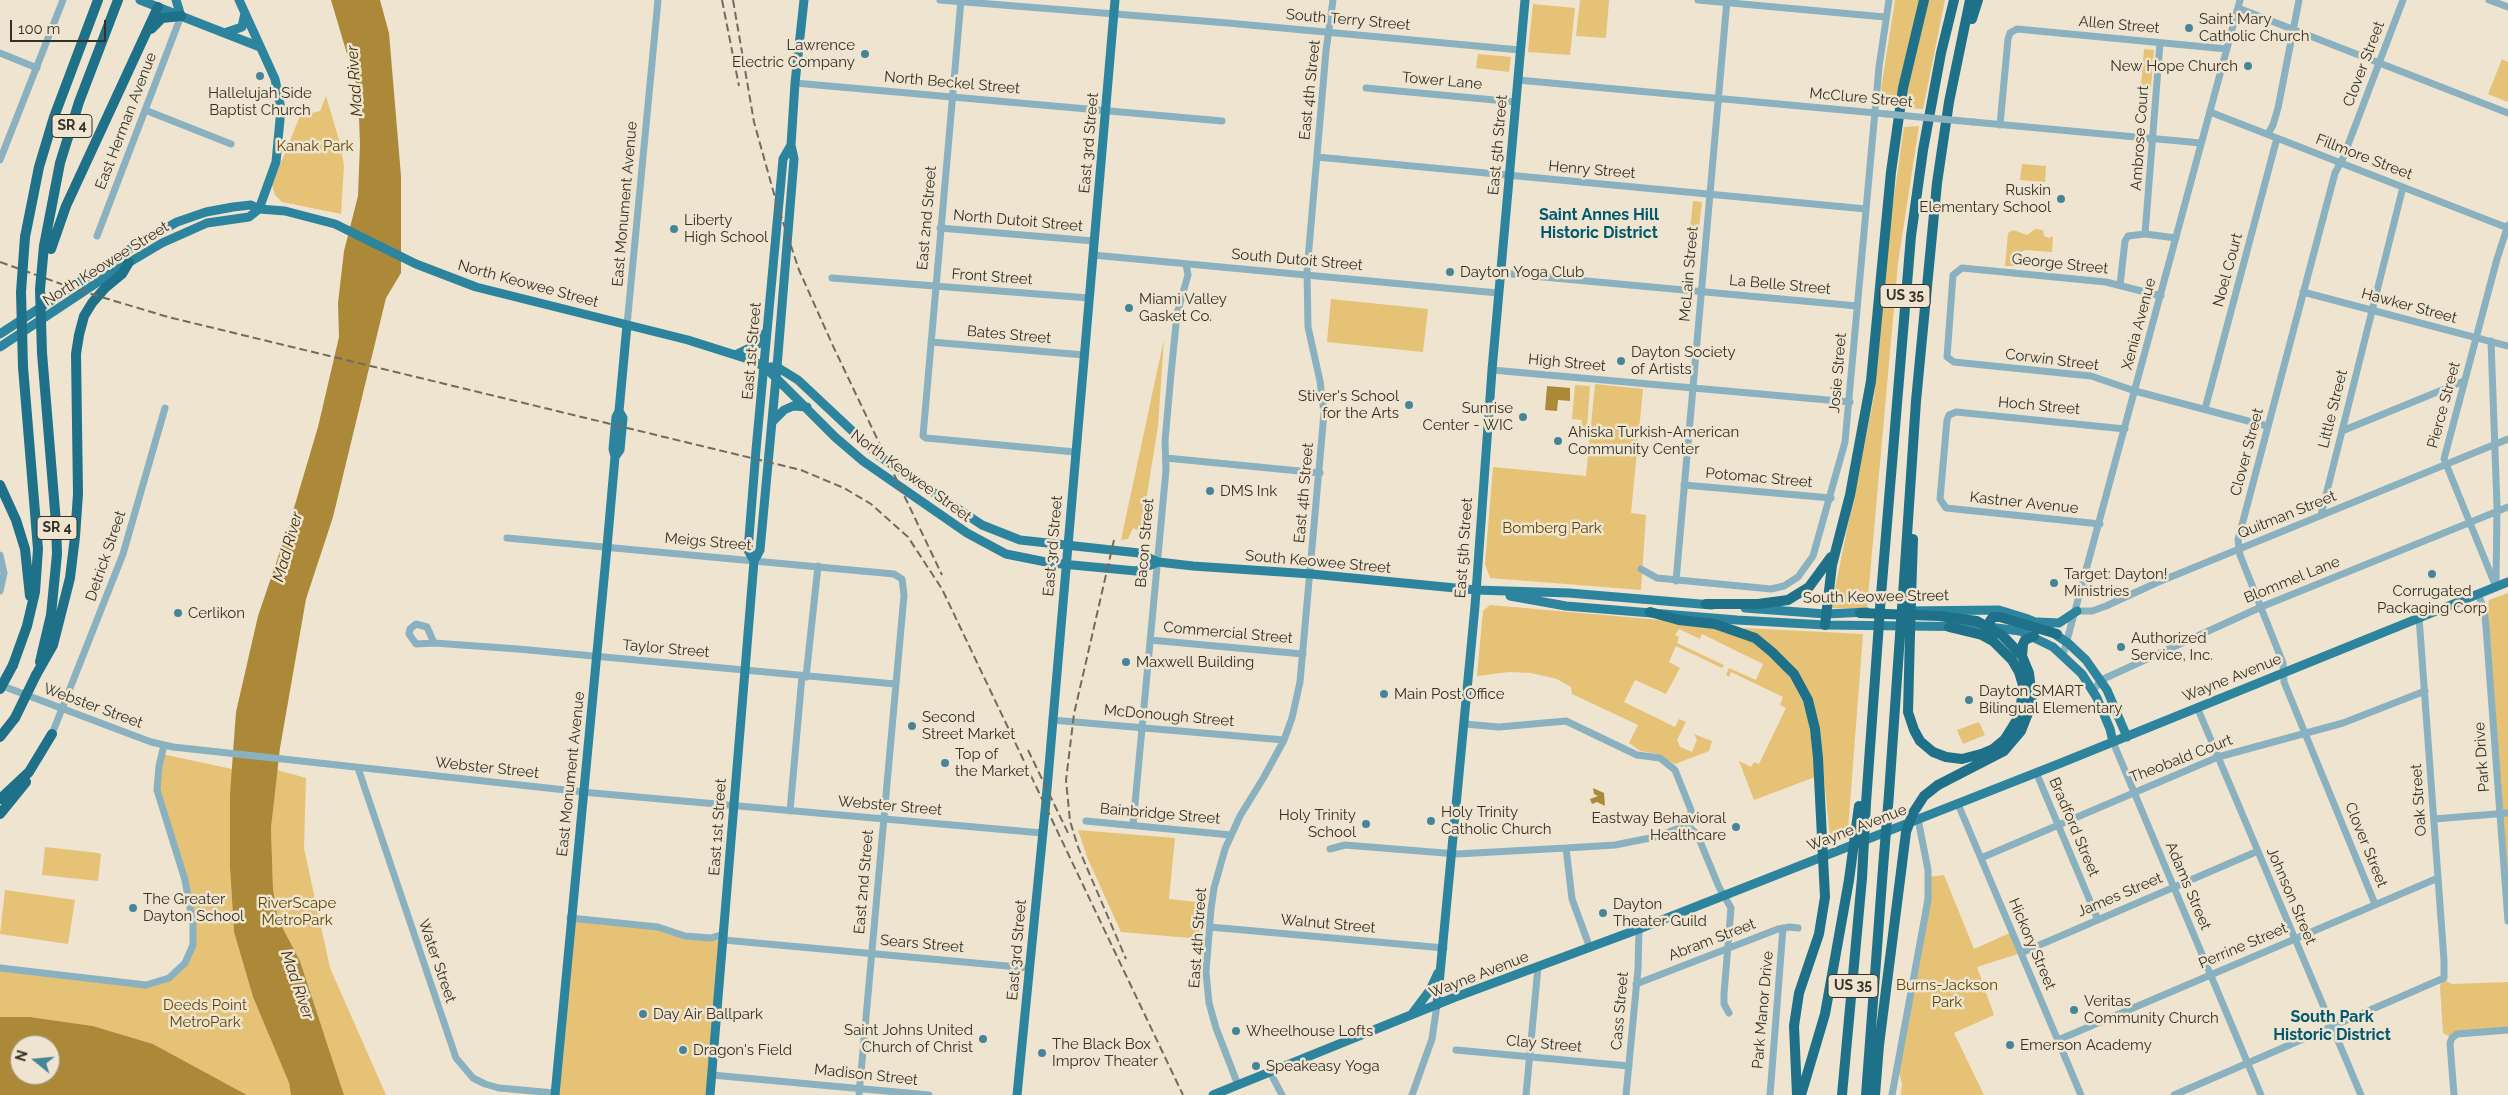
<!DOCTYPE html>
<html>
<head>
<meta charset="utf-8">
<style>
  body { margin:0 }
  #map { position:relative; width:2508px; height:1095px; overflow:hidden; background:#efe4cf; font-family:Raleway,sans-serif }
  canvas { display:block }
  .north { position:absolute; left:10px; top:1035px; width:50px; height:50px; box-sizing:border-box; background:#efe4cf; border:1px solid #a59c8c; border-radius:50%; rotate:287deg; font-size:14px; font-weight:700; line-height:20px; text-align:center; color:#353128 }
  .north::after { content:''; display:block; margin:auto; width:18px; height:22px; background:#468499; clip-path:polygon(50% 0,100% 100%,50% 72%,0 100%) }
  .scale { position:absolute; left:10px; top:20px; width:96px; height:22px; box-sizing:border-box; border:2px solid #353128; border-top:0; padding-left:6px; font-size:15px; line-height:18px; white-space:nowrap; color:#353128; -webkit-text-stroke:4px #efe4cf; paint-order:stroke }
</style>
</head>
<body>
<div id="map">
<canvas width="2508" height="1095"></canvas>
<div class="north">N</div>
<div class="scale">100 m</div>
</div>
<script>
const ctx = document.querySelector('canvas').getContext('2d');
ctx.lineJoin = 'round';
function fillPath(path, color) { ctx.fillStyle = color; ctx.fill(path, 'evenodd'); }
const toPath = rows => new Path2D(rows.map(r => 'M' + r).join(''));
function strokePath(path, color, width, dash) { ctx.strokeStyle = color; ctx.lineWidth = width; ctx.lineCap = dash ? 'butt' : 'round'; ctx.setLineDash(dash || []); ctx.stroke(path); }
function drawText(font, color, halo, rows, align = 'center') {
  ctx.font = font + ' Raleway,sans-serif'; ctx.lineWidth = 5; ctx.setLineDash([]); ctx.textBaseline = 'middle'; ctx.strokeStyle = halo; ctx.fillStyle = color; for (const [text, x, y, turn = 0] of rows) {
    ctx.save(); ctx.translate(x, y); ctx.rotate((+turn || 0) * Math.PI / 180); ctx.textAlign = isNaN(turn) ? turn : align; if (halo) ctx.strokeText(text, 0, 0); ctx.fillText(text, 0, 0); ctx.restore();
  }
}
fillPath(toPath([
  [1580,0,1609,0,1606,38,1576,36],
  [1895,0,1945,0,1923,109,1892,107,1881,89],
  [1533,4,1575,8,1570,55,1528,52],
  [2144,49,2154,50,2151,87,2141,86],
  [1478,54,1511,57,1509,72,1476,68],
  [2502,59,2508,62,2508,102,2488,94],
  [326,96,341,147,344,166,341,214,282,202,275,195,272,185,300,116,320,111],
  [1919,126,1898,263,1867,608,1831,608,1874,397,1887,245,1904,127],
  [2022,164,2046,166,2045,182,2020,180],
  [1693,201,1702,202,1699,228,1690,228],
  [2035,229,2043,230,2044,236,2049,238,2053,236,2052,252,2025,250,2018,254,2016,266,2005,266,2008,233,2013,230,2027,235],
  [1331,299,1428,309,1423,352,1327,342],
  [1164,339,1158,426,1141,532,1133,528,1128,539,1121,540],
  [1595,384,1643,389,1631,513,1646,515,1641,590,1490,578,1485,564,1493,467,1586,476],
  [1575,385,1590,386,1587,429,1581,428,1582,420,1572,419],
  [2508,593,2508,921,2484,609,2488,608,2489,600],
  [1490,605,1661,620,1713,627,1757,644,1774,658,1791,679,1805,706,1811,735,1815,777,1754,800,1739,761,1751,767,1754,762,1759,764,1786,708,1780,705,1783,697,1731,672,1729,677,1726,675,1729,668,1756,680,1763,664,1702,634,1700,639,1679,629,1675,635,1679,637,1677,643,1724,665,1722,668,1676,646,1669,662,1680,668,1666,694,1635,680,1624,702,1675,727,1679,719,1686,722,1677,740,1680,747,1692,752,1697,740,1694,734,1712,741,1709,751,1675,764,1658,754,1640,751,1629,743,1638,725,1572,694,1571,687,1557,679,1531,673,1509,672,1477,676,1483,611],
  [1744,628,1863,634,1848,829,1830,838,1820,736,1805,688],
  [1979,722,1985,735,1963,744,1957,730],
  [162,754,232,769,230,868,234,932,253,997,289,1083,291,1095,247,1095,153,1044,93,1026,30,1017,0,1017,0,968,137,985,169,978,191,952,189,899,159,799],
  [277,770,306,778,304,848,330,968,386,1095,344,1095,300,961,278,919,273,889,271,828],
  [1078,830,1175,838,1169,899,1206,903,1201,939,1121,932,1087,857],
  [45,847,98,853,101,854,98,881,42,875],
  [1944,875,1974,949,2012,932,2021,953,1977,967,1994,1015,1954,1033,1984,1095,1901,1095,1902,1084,1897,1065,1928,877],
  [5,890,75,900,68,944,0,934],
  [570,918,658,927,685,936,724,940,709,1095,556,1095],
  [2442,979,2452,984,2508,982,2508,1030,2452,1038,2443,1033,2440,987]
]), '#e5c275');
fillPath(toPath([
  [331,0,380,0,389,33,401,176,401,273,386,298,333,517,306,599,280,748,271,828,273,889,278,919,300,961,344,1095,291,1095,289,1083,253,997,234,932,230,868,230,794,236,712,258,616,288,528,318,427,339,337,338,303,344,251,358,196,360,144,358,91],
  [1547,386,1570,388,1570,401,1558,400,1557,411,1545,410],
  [1593,788,1604,793,1605,806,1597,802,1592,804,1590,799,1598,796,1594,794],
  [0,1017,30,1017,93,1026,153,1044,247,1095,0,1095],
  [20,1045,50,1045,50,1075,20,1075]
]), '#ab8939');
strokePath(toPath([
  [940,0,1228,23,1520,50],
  [961,0,923,436,926,438,1075,452],
  [1698,0,1885,17],
  [2489,0,2508,7],
  [2238,8,2508,113],
  [0,53,37,68],
  [1518,80,1887,114],
  [795,83,1222,121],
  [1366,88,1516,102],
  [145,110,231,144],
  [2210,112,2508,228],
  [1973,122,2201,143],
  [2000,125,2008,39,2010,33,2017,29,2227,49],
  [2268,134,2273,125,2278,108,2299,0],
  [1317,157,1866,209],
  [0,160,63,0],
  [940,228,1094,241],
  [2145,234,2160,43],
  [97,236,181,16],
  [1093,255,1498,293],
  [1500,273,1857,306],
  [832,278,1089,298],
  [2120,285,2125,241,2128,236,2145,234,2176,238],
  [2303,292,2508,346],
  [2161,296,2106,282,1962,268,1953,275,1947,357,1954,362,2091,376,2135,391,2267,426],
  [627,325,658,0],
  [2491,341,2497,506,2496,584],
  [931,342,1084,355],
  [1492,370,1850,402],
  [2205,409,2277,138],
  [2342,431,2464,381],
  [1166,458,1320,473],
  [1684,485,1831,498],
  [2321,515,2403,187],
  [2100,524,1946,508,1940,499,1947,420,1949,415,1956,412,2125,429],
  [507,538,894,574,902,579,904,595,859,1095],
  [0,555,4,573,0,591],
  [1641,569,1657,578,1771,589,1784,586,1798,577,1813,556,1845,442,1879,67,1889,0],
  [1676,581,1727,0],
  [2496,587,2444,459,2497,259,2508,225],
  [2083,588,2124,597],
  [2478,594,2484,609,2486,627,2508,921],
  [2077,611,2092,611,2106,606,2156,583,2508,439],
  [1150,640,1303,654],
  [434,643,427,627,416,624,410,629,409,634,416,644,434,643,518,649,895,684],
  [2063,655,2240,0],
  [806,677,818,566],
  [0,685,151,742,173,747,593,793,1042,833],
  [2093,691,2101,680,2261,607,2508,507],
  [2197,707,2361,1095],
  [1052,720,1284,740],
  [1464,724,1499,727,1566,721,1637,755,1660,758,1675,770,1691,810,1690,828],
  [52,734,123,554,165,408],
  [2113,742,2261,1095],
  [358,768,456,1058,473,1078,485,1084,499,1088,555,1093],
  [2036,772,2098,920],
  [1958,804,2081,1095],
  [790,811,802,676],
  [2434,819,2508,813],
  [1086,821,1231,835],
  [1133,825,1166,470,1165,441,1171,374,1177,314,1188,275,1186,264],
  [1566,848,1572,899,1590,948],
  [1330,849,1345,845,1457,854,1566,848,1615,845,1655,837,1682,827,1690,828,1697,834,1719,887,1731,908,1724,994,1724,1004,1729,1013],
  [1981,858,2218,757,2343,723,2425,691],
  [2375,904,2284,682,2283,663,2240,555,2238,540,2335,173,2343,158,2403,0],
  [570,918,658,927,685,936,711,938,724,934],
  [1210,927,1444,948],
  [724,940,1029,968],
  [2021,953,2258,851],
  [0,968,146,985,169,978,185,963,193,945,193,925,185,880,157,790,159,766,164,745],
  [1636,984,1778,929,1790,927,1798,928],
  [2058,1040,2438,878],
  [1456,1050,1629,1066],
  [1270,1072,1282,1095],
  [712,1075,929,1095],
  [1238,1085,1216,1028,1209,1003,1206,972,1211,909,1214,888,1225,849,1240,816,1264,777,1284,740,1292,718,1300,682,1324,413,1320,381,1308,327,1307,271,1326,51,1333,0],
  [1412,1095,1432,1039,1437,1005],
  [1526,1095,1538,967],
  [1626,1095,1638,969,1639,929],
  [1770,1095,1783,928],
  [1892,1095,1928,900,1928,870,1918,819],
  [2174,1095,2444,978,2444,960,2419,617],
  [2454,1095,2450,1043,2452,1038,2457,1034,2508,1030]
]), '#8ab1c0', 7);
strokePath(toPath([
  [140,0,260,47],
  [176,0,181,16],
  [239,0,275,79,281,109,276,162,259,209],
  [227,32,242,27,245,13],
  [0,334,136,245,177,222,206,212,233,207,251,205,259,209,285,211,335,224,416,264,476,287,688,340,751,360,765,367,835,437,863,461,967,533,1006,554,1051,563,1136,571,1158,562],
  [0,347,113,272,162,243,207,223,249,217,259,209],
  [737,354,760,343,766,332],
  [765,367,777,367,798,380,879,456,982,525,1020,540,1139,553,1158,562,1193,566,1311,574,1476,590,1569,593,1712,605],
  [772,422,784,410,793,406,807,407],
  [615,457,620,450,623,418,619,411],
  [754,561,748,550,756,450,783,159,791,145],
  [1510,596,1566,606,1737,620,1825,625,1989,627,2020,631,2053,647,2082,674,2097,698,2110,729,2113,742],
  [1745,608,1826,614,1867,612],
  [1905,611,1999,610,2025,618,2040,624,2068,643,2086,660,2107,690,2127,737],
  [2038,622,2059,623,2077,611],
  [1437,1005,1475,606,1492,370,1525,0],
  [1412,1014,1430,990,1438,973],
  [555,1095,607,547,615,457,613,449,616,417,619,411,627,325],
  [710,1095,754,561,760,550,777,367,794,159,791,145,795,83,804,0],
  [1017,1095,1046,801,1115,0],
  [1213,1095,1453,998,1639,929,2061,763,2508,582]
]), '#2d849e', 9);
strokePath(toPath([
  [1972,19,1978,0],
  [151,29,162,18,181,16],
  [25,237,39,167,54,117,98,0],
  [44,246,60,163,79,102,118,0],
  [51,249,66,206,158,7],
  [0,485,16,520,25,549,30,596],
  [1881,595,1911,236,1923,150,1941,53,1954,0],
  [1903,595,1916,401,1937,183,1949,102,1970,0],
  [1911,598,1913,539],
  [1706,604,1758,604,1788,600,1809,587,1831,557],
  [1650,612,1679,620,1715,624,1755,638,1772,652,1794,674,1808,700,1815,729,1818,758,1825,897,1819,934,1799,993,1794,1026,1797,1095],
  [1860,613,1939,616,1977,621,2002,635,2022,656,2029,673,2032,697,2030,708,2021,731,2004,751,1938,785],
  [1825,625,1832,565,1850,495,1871,381,1891,172,1903,88,1924,0],
  [1910,634,1908,712,1914,730,1920,741,1933,752,1946,757,1962,759,1981,754,1993,749,2005,739,2020,715,2023,685,2019,672,2012,660,1993,641,1982,635,1949,627],
  [1990,634,1990,621,1993,617,2000,617,2057,634],
  [2022,656,2023,644,2025,640,2034,636],
  [40,662,51,615,57,554,56,523,42,353],
  [13,665,27,626,35,592,38,549,23,367],
  [36,675,53,645,70,578,75,537,78,494,76,354,79,335,84,316,92,303,105,288,122,274,129,262],
  [0,737,15,718],
  [1889,794,1900,635],
  [0,799,29,772,52,734],
  [1866,803,1878,637],
  [0,814,26,782],
  [1801,1095,1825,1014,1849,880],
  [1842,1095,1862,878],
  [1866,1095,1883,868],
  [1875,1095,1879,1045,1902,864]
]), '#1e7189', 10);
strokePath(toPath([
  [722,0,739,86],
  [733,0,754,122,776,201,799,270,833,346,942,575],
  [0,262,78,290,168,317,801,470,844,488,871,504,908,537,942,589,1183,1095],
  [1114,540,1074,714,1066,780,1070,821,1078,847,1126,959],
  [1028,750,1069,835]
]), '#726c5f', 2, [8, 4]);
strokePath(toPath([
  [1887,114,1973,122]
]), '#8ab1c0', 7);
strokePath(toPath([
  [42,353,40,289,44,246],
  [23,367,21,292,25,237],
  [1910,634,1911,598],
  [1900,635,1903,595],
  [1878,637,1881,595],
  [0,689,13,665],
  [15,718,36,675],
  [1902,864,1906,832,1913,813,1924,796,1938,785],
  [1883,868,1889,794],
  [1862,878,1866,803],
  [1849,880,1859,806]
]), '#1e7189', 10);
for (const [x, y, r, color] of [
  [2189,28,5,"#468499"],
  [865,54,5,"#468499"],
  [2248,66,5,"#468499"],
  [260,76,5,"#468499"],
  [2061,199,5,"#468499"],
  [674,229,5,"#468499"],
  [1450,272,5,"#468499"],
  [1129,308,5,"#468499"],
  [1621,361,5,"#468499"],
  [1409,405,5,"#468499"],
  [1523,417,5,"#468499"],
  [1558,441,5,"#468499"],
  [1210,491,5,"#468499"],
  [2432,574,5,"#468499"],
  [2054,583,5,"#468499"],
  [178,613,5,"#468499"],
  [2121,647,5,"#468499"],
  [1126,662,5,"#468499"],
  [1384,694,5,"#468499"],
  [1969,700,5,"#468499"],
  [912,726,5,"#468499"],
  [945,763,5,"#468499"],
  [1431,821,5,"#468499"],
  [1366,824,5,"#468499"],
  [1736,827,5,"#468499"],
  [133,908,5,"#468499"],
  [1603,913,5,"#468499"],
  [2074,1010,5,"#468499"],
  [643,1014,5,"#468499"],
  [1236,1031,5,"#468499"],
  [983,1039,5,"#468499"],
  [2010,1045,5,"#468499"],
  [683,1050,5,"#468499"],
  [1042,1053,5,"#468499"],
  [1256,1066,5,"#468499"]
]) { const dot = new Path2D(); dot.arc(x, y, r, 0, 2 * Math.PI); ctx.fillStyle = color; ctx.fill(dot); strokePath(dot, '#efe4cf', 2); }
for (const [x, y, w] of [
  [72,126,40],
  [1905,296,50],
  [57,528,40],
  [1853,986,50]
]) { const box = new Path2D(); box.roundRect(x - w / 2, y - 11.5, w, 23, 4); ctx.fillStyle = '#efe4cf'; ctx.fill(box); strokePath(box, '#353128', 1); }
drawText('bold 14px', '#353128', null, [
  ["SR 4",72,126],
  ["US 35",1905,296],
  ["SR 4",57,528],
  ["US 35",1853,986]
]);
drawText('15px', '#353128', '#efe4cf', [
  ["Saint Mary",2199,19],
  ["Catholic Church",2199,36],
  ["Lawrence",855,45,"right"],
  ["Electric Company",855,62,"right"],
  ["New Hope Church",2238,66,"right"],
  ["Hallelujah Side",260,93,"center"],
  ["Baptist Church",260,110,"center"],
  ["Ruskin",2051,190,"right"],
  ["Elementary School",2051,207,"right"],
  ["Liberty",684,220],
  ["High School",684,237],
  ["Dayton Yoga Club",1460,272],
  ["Miami Valley",1139,299],
  ["Gasket Co.",1139,316],
  ["Dayton Society",1631,352],
  ["of Artists",1631,369],
  ["Stiver's School",1399,396,"right"],
  ["for the Arts",1399,413,"right"],
  ["Sunrise",1513,408,"right"],
  ["Center - WIC",1513,425,"right"],
  ["Ahiska Turkish-American",1568,432],
  ["Community Center",1568,449],
  ["DMS Ink",1220,491],
  ["Target: Dayton!",2064,574],
  ["Ministries",2064,591],
  ["Corrugated",2432,591,"center"],
  ["Packaging Corp",2432,608,"center"],
  ["Cerlikon",188,613],
  ["Authorized",2131,638],
  ["Service, Inc.",2131,655],
  ["Maxwell Building",1136,662],
  ["Dayton SMART",1979,691],
  ["Bilingual Elementary",1979,708],
  ["Main Post Office",1394,694],
  ["Second",922,717],
  ["Street Market",922,734],
  ["Top of",955,754],
  ["the Market",955,771],
  ["Holy Trinity",1441,812],
  ["Catholic Church",1441,829],
  ["Holy Trinity",1356,815,"right"],
  ["School",1356,832,"right"],
  ["Eastway Behavioral",1726,818,"right"],
  ["Healthcare",1726,835,"right"],
  ["The Greater",143,899],
  ["Dayton School",143,916],
  ["Dayton",1613,904],
  ["Theater Guild",1613,921],
  ["Veritas",2084,1001],
  ["Community Church",2084,1018],
  ["Day Air Ballpark",653,1014],
  ["Saint Johns United",973,1030,"right"],
  ["Church of Christ",973,1047,"right"],
  ["Wheelhouse Lofts",1246,1031],
  ["The Black Box",1052,1044],
  ["Improv Theater",1052,1061],
  ["Emerson Academy",2020,1045],
  ["Dragon's Field",693,1050],
  ["Speakeasy Yoga",1266,1066]
], 'left');
drawText('15px', '#353128', '#efe4cf', [
  ["South Terry Street",1348,20,5],
  ["Allen Street",2119,25,5],
  ["Clover Street",2364,64,-69],
  ["Tower Lane",1442,81,5],
  ["North Beckel Street",952,83,5],
  ["East 4th Street",1310,90,-84],
  ["McClure Street",1861,98,5],
  ["East Herman Avenue",126,121,-69],
  ["Ambrose Court",2140,138,-86],
  ["East 3rd Street",1089,143,-85],
  ["East 5th Street",1498,145,-85],
  ["Fillmore Street",2364,157,21],
  ["Henry Street",1592,170,5],
  ["East Monument Avenue",625,204,-85],
  ["East 2nd Street",927,218,-85],
  ["North Dutoit Street",1018,221,5],
  ["South Dutoit Street",1297,260,5],
  ["North Keowee Street",106,264,-32],
  ["George Street",2060,264,6],
  ["Noel Court",2228,270,-75],
  ["McLain Street",1689,274,-85],
  ["Front Street",992,277,4],
  ["North Keowee Street",528,284,15],
  ["La Belle Street",1780,285,5],
  ["Hawker Street",2409,306,15],
  ["Xenia Avenue",2139,324,-75],
  ["Bates Street",1009,335,5],
  ["East 1st Street",752,351,-85],
  ["Corwin Street",2052,360,7],
  ["High Street",1567,363,5],
  ["Josie Street",1838,373,-85],
  ["Pierce Street",2444,405,-75],
  ["Hoch Street",2039,406,5],
  ["Little Street",2333,409,-76],
  ["Clover Street",2247,452,-75],
  ["North Keowee Street",911,476,36],
  ["Potomac Street",1759,478,5],
  ["East 4th Street",1304,493,-85],
  ["Kastner Avenue",2024,503,6],
  ["Quitman Street",2287,515,-22],
  ["Meigs Street",708,542,5],
  ["Bacon Street",1145,543,-85],
  ["East 3rd Street",1053,546,-85],
  ["East 5th Street",1464,548,-86],
  ["Detrick Street",106,556,-71],
  ["South Keowee Street",1318,562,5],
  ["Blommel Lane",2292,580,-22],
  ["South Keowee Street",1876,597,-1],
  ["Commercial Street",1228,633,5],
  ["Taylor Street",666,649,5],
  ["Wayne Avenue",2232,678,-22],
  ["Webster Street",93,706,20],
  ["McDonough Street",1169,716,5],
  ["Park Drive",2482,757,-94],
  ["Theobald Court",2181,759,-21],
  ["Webster Street",487,768,6],
  ["East Monument Avenue",571,774,-84],
  ["Oak Street",2419,800,-94],
  ["Webster Street",890,806,5],
  ["Bainbridge Street",1160,814,5],
  ["East 1st Street",718,827,-86],
  ["Bradford Street",2074,827,67],
  ["Wayne Avenue",1857,828,-21],
  ["Clover Street",2366,845,68],
  ["East 2nd Street",864,882,-85],
  ["Adams Street",2188,886,67],
  ["James Street",2120,895,-23],
  ["Johnson Street",2291,896,67],
  ["Walnut Street",1328,924,5],
  ["East 4th Street",1198,938,-86],
  ["Abram Street",1712,940,-21],
  ["Sears Street",922,944,5],
  ["Hickory Street",2032,944,67],
  ["Perrine Street",2243,946,-23],
  ["East 3rd Street",1017,950,-85],
  ["Water Street",437,961,71],
  ["Wayne Avenue",1479,975,-21],
  ["Park Manor Drive",1763,1010,-85],
  ["Cass Street",1620,1011,-85],
  ["Clay Street",1544,1044,5],
  ["Madison Street",866,1075,6]
]);
drawText('15px', '#5f4807', '#efe4cf', [
  ["Kanak Park",315,146],
  ["Bomberg Park",1552,528],
  ["RiverScape",297,903],
  ["MetroPark",297,920],
  ["Burns-Jackson",1947,985],
  ["Park",1947,1002],
  ["Deeds Point",205,1005],
  ["MetroPark",205,1022]
]);
drawText('italic 16px', '#3f300d', '#efe4cf', [
  ["Mad River",355,81,-94],
  ["Mad River",288,547,-74],
  ["Mad River",297,985,71]
]);
drawText('bold 16px', '#00596f', '#efe4cf', [
  ["Saint Annes Hill",1599,215],
  ["Historic District",1599,233],
  ["South Park",2332,1017],
  ["Historic District",2332,1035]
]);
</script>
</body>
</html>
